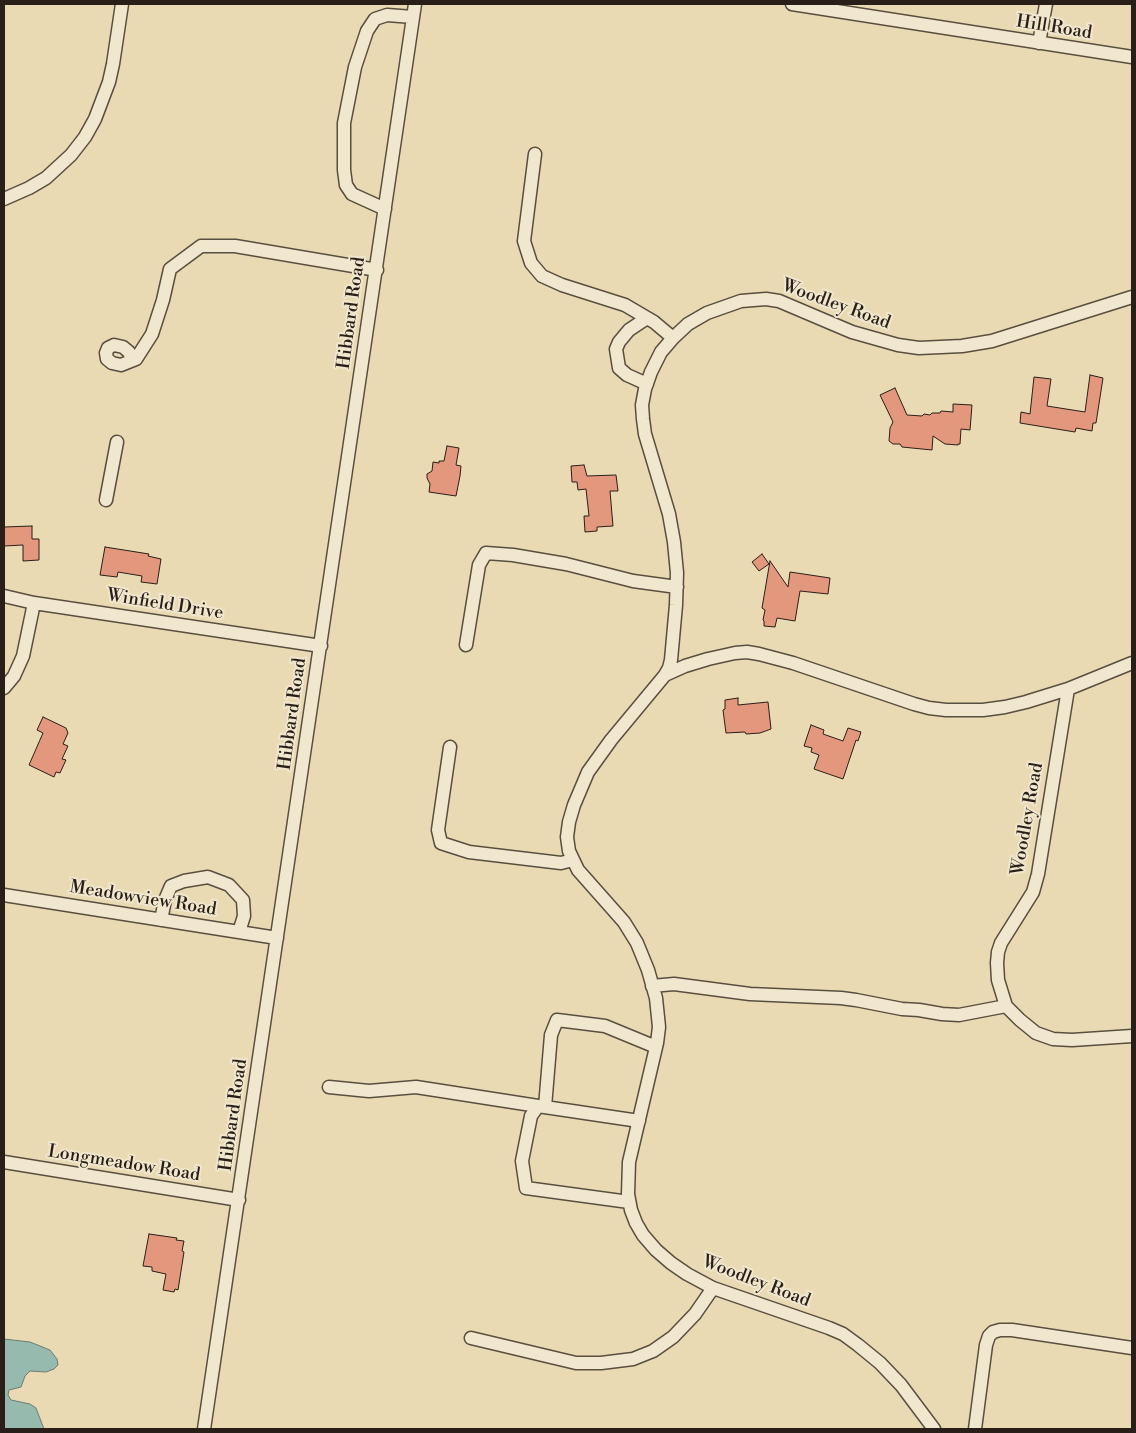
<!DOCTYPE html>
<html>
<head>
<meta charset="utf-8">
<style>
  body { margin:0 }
  #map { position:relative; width:1136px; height:1433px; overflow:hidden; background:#e9dab3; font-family:"Libre Bodoni",serif }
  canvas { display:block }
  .frame { position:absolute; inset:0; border:5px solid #291f18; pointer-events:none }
</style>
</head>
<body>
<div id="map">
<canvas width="1136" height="1433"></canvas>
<div class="frame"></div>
</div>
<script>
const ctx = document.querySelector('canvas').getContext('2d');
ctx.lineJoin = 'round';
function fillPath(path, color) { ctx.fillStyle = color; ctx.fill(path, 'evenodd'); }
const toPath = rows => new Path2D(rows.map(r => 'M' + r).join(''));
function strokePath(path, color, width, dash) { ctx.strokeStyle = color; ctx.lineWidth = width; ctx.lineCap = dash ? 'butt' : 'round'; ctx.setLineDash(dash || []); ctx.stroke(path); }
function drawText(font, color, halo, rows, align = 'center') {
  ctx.font = font + ' "Libre Bodoni",serif'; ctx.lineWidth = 4; ctx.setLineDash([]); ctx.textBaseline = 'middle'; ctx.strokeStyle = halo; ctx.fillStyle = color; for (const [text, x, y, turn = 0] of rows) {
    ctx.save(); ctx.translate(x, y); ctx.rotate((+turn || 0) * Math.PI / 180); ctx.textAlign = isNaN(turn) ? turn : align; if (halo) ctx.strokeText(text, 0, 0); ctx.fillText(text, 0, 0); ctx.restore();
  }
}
const water = toPath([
  [4,1339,30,1342,50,1350,57,1359,58,1365,54,1369,46,1372,30,1371,25,1376,21,1387,9,1390,8,1395,11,1400,30,1404,36,1408,44,1429,4,1429,4,1339]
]);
fillPath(water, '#97baaf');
strokePath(water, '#6b7c73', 1);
const building = toPath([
  [1090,375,1103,378,1096,423,1093,423,1092,431,1076,428,1075,432,1020,423,1021,412,1030,414,1034,377,1051,379,1047,406,1085,412,1090,375],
  [895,388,907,415,922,416,924,414,930,415,932,413,940,413,941,411,953,412,953,404,972,405,970,430,961,429,960,444,958,444,958,445,945,444,933,436,932,450,902,447,900,444,893,444,889,441,890,428,893,422,880,395,895,388],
  [447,446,459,448,456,465,461,466,460,476,456,496,429,492,430,484,427,478,427,474,432,471,433,462,439,463,439,461,444,461,447,446],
  [584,465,587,476,616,475,618,491,610,491,613,526,597,527,597,531,585,532,584,516,589,516,586,489,578,490,577,482,572,482,571,466,584,465],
  [32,526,32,539,39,539,39,560,23,561,23,545,4,546,4,527,32,526],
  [105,547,149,554,148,556,161,559,157,584,141,582,142,576,118,572,117,577,100,575,105,547],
  [762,554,769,564,759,571,752,562,762,554],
  [770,561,788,587,790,572,830,578,828,594,800,591,795,621,777,618,775,627,764,626,764,621,763,620,765,610,762,608,770,561],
  [738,698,738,705,768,702,771,729,760,733,746,734,745,732,726,733,723,710,725,709,725,700,738,698],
  [43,717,66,728,68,733,63,744,68,746,62,759,66,760,60,773,56,772,54,777,29,765,43,733,37,730,43,717],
  [811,725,824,730,823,734,843,741,848,728,861,732,858,741,856,740,843,779,814,769,819,755,811,752,812,748,804,746,811,725],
  [149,1234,177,1238,176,1240,184,1241,182,1251,184,1252,178,1290,175,1289,174,1292,163,1290,166,1274,152,1271,152,1267,143,1266,149,1234]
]);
fillPath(building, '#e3977c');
strokePath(building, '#291f18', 1);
const minor = toPath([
  [792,4,1132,57],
  [1039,43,1046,4],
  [535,154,524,241,531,263,542,276,562,285,625,305,654,322,673,338],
  [4,199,29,188,46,178,71,155,85,137,95,119,109,82,113,64,122,4],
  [385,209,352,194,346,185,344,170,344,123,355,67,367,31,375,19,387,15,413,17],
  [132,360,129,352,123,347,114,345,108,348,106,353,107,359,112,363,121,365,136,359,152,334,163,300,170,269,201,246,235,246,377,270],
  [647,384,627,375,619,368,616,349,619,342,629,330,647,318],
  [106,500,117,442],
  [4,596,34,603,321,646],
  [466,645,479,565,486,553,513,555,566,564,633,581,677,587],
  [665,675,685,666,708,659,735,653,747,652,759,654,793,663,914,704,929,708,946,710,983,710,1005,707,1026,702,1068,689,1132,663],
  [4,688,14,676,23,656,34,603],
  [450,747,438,830,441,843,469,852,561,863,573,860],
  [4,895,277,938],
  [161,920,165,900,171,886,184,881,208,877,229,885,243,900,244,916,239,932],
  [652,986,674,984,750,994,841,998,856,1000,902,1009,919,1010,942,1014,959,1015,1006,1006,1020,1020,1036,1033,1053,1039,1072,1040,1132,1036],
  [1006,1006,998,980,997,963,998,952,1001,943,1033,892,1038,874,1068,689],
  [329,1087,369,1091,416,1087,538,1106],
  [545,1107,551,1035,557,1020,605,1026,656,1047],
  [4,1162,239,1200],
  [629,1202,526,1188,522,1161,531,1116,538,1106,639,1121],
  [471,1338,576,1363,601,1363,633,1359,653,1351,673,1337,695,1314,713,1288],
  [204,1429,415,4],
  [934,1429,901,1385,880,1363,858,1345,843,1334,829,1328,713,1288,687,1274,671,1263,656,1250,643,1235,636,1223,631,1210,628,1194,629,1162,657,1043,659,1027,656,998,648,970,637,943,624,922,578,870,569,851,567,837,569,822,574,805,588,772,611,740,665,675,669,668,671,660,676,605,677,573,674,542,669,514,645,434,643,419,642,405,645,389,651,372,661,352,673,338,688,324,707,313,741,301,766,299,779,301,852,332,898,345,919,348,962,346,992,341,1132,297],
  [975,1429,986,1345,989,1336,993,1332,1000,1330,1012,1330,1132,1348]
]);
strokePath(minor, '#594e3f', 15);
strokePath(minor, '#f1e7ce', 12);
drawText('18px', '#291f18', '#f1e7ce', [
  ["Hill Road",1054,28,9],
  ["Woodley Road",836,305,20],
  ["Hibbard Road",352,313,-82],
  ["Winfield Drive",165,605,9],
  ["Hibbard Road",293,714,-82],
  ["Woodley Road",1028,819,-80],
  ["Meadowview Road",143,899,9],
  ["Hibbard Road",234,1115,-82],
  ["Longmeadow Road",124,1164,9],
  ["Woodley Road",756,1282,21]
]);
</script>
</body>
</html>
